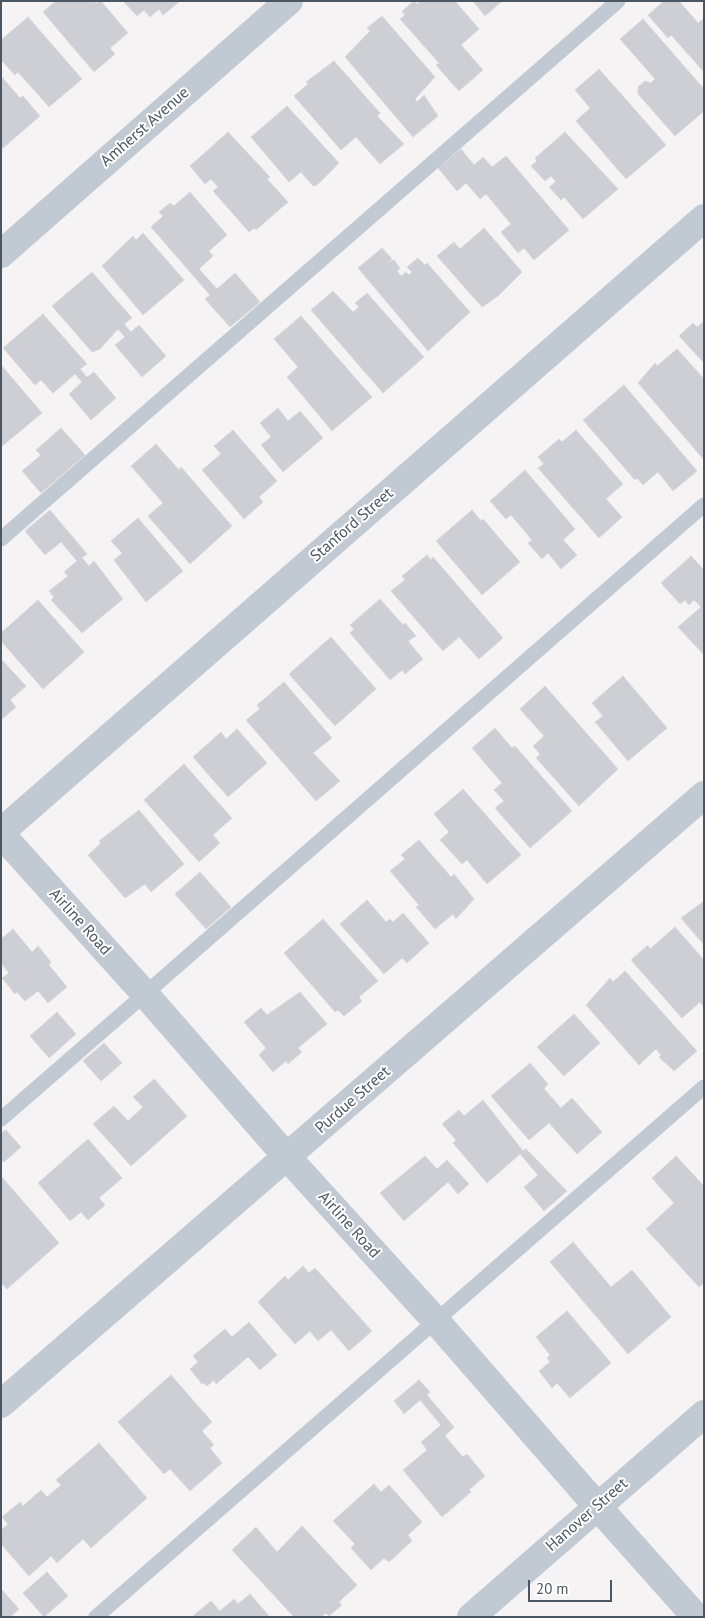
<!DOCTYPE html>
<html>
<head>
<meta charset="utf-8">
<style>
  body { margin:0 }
  #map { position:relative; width:705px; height:1618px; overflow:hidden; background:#f5f3f3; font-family:"PT Sans",sans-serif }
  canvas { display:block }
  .frame { position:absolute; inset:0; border:2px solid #4a5661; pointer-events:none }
  .scale { position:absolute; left:528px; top:1580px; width:84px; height:22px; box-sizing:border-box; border:2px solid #4a5661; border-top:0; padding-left:6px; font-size:15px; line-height:18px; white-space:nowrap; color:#4a5661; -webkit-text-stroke:4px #fff; paint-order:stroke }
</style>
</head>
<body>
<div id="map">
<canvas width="705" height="1618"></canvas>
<div class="frame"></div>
<div class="scale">20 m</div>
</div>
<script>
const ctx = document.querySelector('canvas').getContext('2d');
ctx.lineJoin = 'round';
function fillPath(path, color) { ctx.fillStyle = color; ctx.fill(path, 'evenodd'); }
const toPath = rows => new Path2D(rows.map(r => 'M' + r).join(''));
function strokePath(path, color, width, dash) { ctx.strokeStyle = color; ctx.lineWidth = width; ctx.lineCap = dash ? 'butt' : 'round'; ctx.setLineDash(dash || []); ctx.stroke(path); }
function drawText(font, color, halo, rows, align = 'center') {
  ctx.font = font + ' "PT Sans",sans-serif'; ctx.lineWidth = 4; ctx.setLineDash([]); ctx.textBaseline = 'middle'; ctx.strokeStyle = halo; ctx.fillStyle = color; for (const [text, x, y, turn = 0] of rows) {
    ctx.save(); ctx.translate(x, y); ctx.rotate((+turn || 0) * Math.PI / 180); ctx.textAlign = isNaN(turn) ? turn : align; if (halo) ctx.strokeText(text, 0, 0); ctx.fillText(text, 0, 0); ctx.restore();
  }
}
const building = toPath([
  [56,1,90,1,96,3,101,1,128,33,110,48,115,54,94,72,43,12,56,1],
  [123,1,180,1,163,15,159,9,150,17,144,10,137,16,123,1],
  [414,1,417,4,420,1,455,1,479,29,461,45,483,70,459,91,436,65,439,63,400,19,405,15,402,11,414,1],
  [473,1,502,1,485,16,473,1],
  [664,1,679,1,698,23,704,18,704,72,671,35,668,38,648,15,664,1],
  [382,16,435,77,415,99,417,102,424,95,438,116,413,137,345,57,370,31,367,28,382,16],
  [28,17,82,79,49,107,18,72,15,75,1,60,1,40,28,17],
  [643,19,704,89,704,111,675,136,638,94,638,87,645,81,651,83,655,79,620,39,643,19],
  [334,61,380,113,377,116,404,144,380,164,356,137,341,150,294,96,308,84,306,82,334,61],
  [599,69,666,145,626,179,576,121,590,108,575,90,599,69],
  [1,76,20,98,23,96,40,116,3,148,1,147,1,76],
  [287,106,339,163,317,185,313,186,301,172,289,182,251,137,287,106],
  [228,132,270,177,267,179,288,202,256,230,254,228,249,232,213,191,218,187,211,179,205,184,190,166,228,132],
  [565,132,618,189,583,219,564,197,561,200,549,187,556,182,551,176,545,181,531,166,537,161,535,158,565,132],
  [461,149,474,165,483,157,492,167,506,156,569,230,534,260,524,248,518,253,501,232,511,224,486,194,480,199,466,183,457,191,438,168,461,149],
  [190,192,227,235,209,251,213,256,199,269,217,289,235,273,260,302,230,327,205,299,210,295,151,227,163,216,159,212,170,203,174,206,190,192],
  [484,228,522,272,498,296,482,307,437,256,454,242,460,249,484,228],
  [143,233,184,280,143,315,102,266,133,236,136,240,143,233],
  [382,248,392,259,388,262,394,260,400,268,397,271,401,276,406,272,409,275,412,272,407,267,418,258,425,265,427,263,470,312,428,351,358,268,382,248],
  [92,272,132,318,124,324,131,332,139,325,166,356,142,377,115,345,125,337,118,329,100,349,92,352,52,306,92,272],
  [333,291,353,312,359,307,355,303,367,293,424,357,383,393,311,310,333,291],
  [43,314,87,364,80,369,87,377,94,372,116,398,91,420,69,394,82,382,75,374,53,393,41,380,35,385,3,348,43,314],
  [301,316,372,397,332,431,287,377,298,367,274,339,301,316],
  [704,321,704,363,679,336,693,323,697,327,704,321],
  [677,349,704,379,704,460,638,383,655,363,657,366,677,349],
  [1,365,42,413,1,447,1,365],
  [624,385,697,471,673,491,658,472,643,485,637,478,635,480,583,420,624,385],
  [278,408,288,421,300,411,323,438,283,472,261,445,271,437,260,423,278,408],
  [61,428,85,455,41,493,22,471,41,455,36,450,61,428],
  [233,430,277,481,259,497,263,502,244,519,202,470,221,454,214,446,233,430],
  [576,430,623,484,606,499,622,517,599,538,538,468,544,464,538,457,559,439,562,442,576,430],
  [156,444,179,470,181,467,232,526,190,564,148,516,163,503,131,466,156,444],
  [525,470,575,529,563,540,577,555,561,569,548,553,542,559,528,543,532,540,511,515,506,519,490,501,525,470],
  [50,510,87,554,82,558,89,566,94,561,123,599,82,633,51,600,54,597,49,591,68,576,64,572,77,561,61,542,45,555,25,531,50,510],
  [472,510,481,521,483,519,520,562,482,595,436,541,472,510],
  [138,518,183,571,146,602,114,560,122,553,111,541,138,518],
  [427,555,431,560,433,557,503,638,479,659,459,637,443,651,391,591,405,580,402,576,427,555],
  [691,556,704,570,704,655,678,627,701,607,694,600,689,605,685,600,680,604,661,583,691,556],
  [380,599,403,625,405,623,416,636,408,641,423,659,405,674,402,670,390,680,350,633,354,629,350,625,380,599],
  [38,600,84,652,43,689,1,641,1,633,38,600],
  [331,637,376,689,335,726,289,674,331,637],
  [1,659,26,686,10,700,16,707,1,720,1,659],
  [623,676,667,728,628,761,595,722,603,716,592,703,623,676],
  [284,682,332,738,313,753,340,781,316,801,246,720,260,709,257,705,284,682],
  [545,686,618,769,579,806,536,758,540,754,533,746,544,736,520,709,545,686],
  [495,728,512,748,515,746,572,811,530,848,495,808,504,801,494,790,502,783,472,748,495,728],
  [237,729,267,763,228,797,193,757,221,732,226,739,237,729],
  [184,764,232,818,213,835,220,843,199,862,144,800,184,764],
  [463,789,521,855,487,884,467,860,462,864,440,840,449,832,434,814,463,789],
  [139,810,184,864,151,892,145,884,125,898,88,855,101,843,99,841,139,810],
  [419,840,451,877,454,874,474,899,456,919,453,914,435,929,416,907,419,905,390,871,405,859,401,855,419,840],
  [200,872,231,907,206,929,175,894,200,872],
  [367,900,386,922,390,919,393,922,403,913,429,943,407,963,402,958,384,974,340,924,367,900],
  [704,901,704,945,681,918,704,901],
  [323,919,378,981,359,997,362,1001,344,1016,338,1010,335,1012,284,953,323,919],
  [675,927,704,960,704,1007,700,1002,682,1018,631,960,648,945,650,949,675,927],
  [13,929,32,952,38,946,51,962,49,965,67,987,48,1003,38,991,25,1001,17,992,15,994,2,978,9,973,1,963,1,939,13,929],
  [625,971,697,1051,674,1071,659,1057,661,1055,656,1049,639,1065,586,1005,610,978,613,982,625,971],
  [300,992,327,1024,298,1048,302,1052,288,1064,286,1061,273,1072,259,1055,266,1048,244,1022,261,1008,267,1015,300,992],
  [57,1012,76,1034,49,1058,30,1036,57,1012],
  [574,1014,600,1043,564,1076,537,1047,574,1014],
  [104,1043,122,1063,101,1081,83,1061,104,1043],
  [530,1063,548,1084,544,1089,561,1108,572,1098,602,1132,577,1154,549,1123,529,1140,491,1096,530,1063],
  [154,1079,187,1116,131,1166,93,1124,114,1106,128,1121,143,1107,133,1097,154,1079],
  [483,1100,523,1151,526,1149,567,1191,544,1211,524,1187,538,1175,520,1154,487,1183,453,1143,456,1140,442,1124,459,1110,464,1116,483,1100],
  [6,1130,21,1147,4,1162,1,1160,1,1133,6,1130],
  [88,1139,122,1178,99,1198,105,1205,88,1220,81,1212,70,1221,38,1183,88,1139],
  [425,1156,437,1169,447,1160,469,1184,458,1194,448,1182,404,1221,380,1193,425,1156],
  [676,1156,704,1186,704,1283,699,1287,646,1229,674,1203,652,1178,676,1156],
  [1,1176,59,1243,7,1289,1,1283,1,1176],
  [573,1242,611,1287,632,1270,671,1317,628,1354,550,1262,573,1242],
  [303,1266,309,1273,315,1268,372,1331,349,1351,331,1330,318,1341,310,1331,295,1344,258,1302,285,1276,288,1280,303,1266],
  [567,1311,611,1363,570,1398,557,1383,552,1388,539,1371,550,1362,547,1358,550,1355,536,1337,567,1311],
  [249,1322,277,1355,260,1370,248,1357,216,1384,214,1380,207,1386,204,1383,202,1384,190,1369,198,1362,193,1356,225,1329,232,1337,249,1322],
  [171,1375,212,1422,202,1431,214,1445,210,1448,222,1463,190,1491,170,1469,164,1474,118,1422,171,1375],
  [419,1380,430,1392,427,1395,454,1427,445,1436,463,1457,467,1454,485,1476,469,1490,471,1492,442,1517,403,1470,427,1450,421,1442,441,1425,420,1400,404,1414,394,1401,419,1380],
  [99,1443,147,1498,91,1548,83,1539,57,1563,51,1556,29,1576,1,1544,1,1530,8,1524,2,1517,20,1502,23,1506,41,1490,47,1497,61,1485,56,1480,99,1443],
  [374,1484,381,1492,389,1485,422,1522,408,1535,412,1541,389,1562,384,1558,371,1570,351,1548,355,1544,333,1521,374,1484],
  [302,1526,357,1585,339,1602,342,1605,329,1616,326,1613,321,1617,294,1617,232,1550,256,1527,277,1552,302,1526],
  [47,1572,68,1596,44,1617,23,1593,47,1572],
  [1,1589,19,1609,10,1617,1,1617,1,1589],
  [250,1594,270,1617,193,1616,211,1601,220,1611,234,1599,238,1604,250,1594]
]);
fillPath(building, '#cdcfd5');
strokePath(building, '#d7d9de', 1);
strokePath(toPath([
  [1,539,618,1],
  [1,1119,145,994,704,505],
  [96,1617,704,1087]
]), '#c1cad2', 15);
strokePath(toPath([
  [1,254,289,1],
  [1,832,704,218],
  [1,834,145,994,287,1157,436,1321,597,1506,696,1617],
  [1,1404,704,795],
  [471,1617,704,1414]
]), '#c1cad2', 28);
drawText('16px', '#4a5661', '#fff', [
  ["Amherst Avenue",145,127,-41],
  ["Stanford Street",352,525,-41],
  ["Airline Road",80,922,48],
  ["Purdue Street",353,1100,-41],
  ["Airline Road",349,1225,48],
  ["Hanover Street",587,1515,-41]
]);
</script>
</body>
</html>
